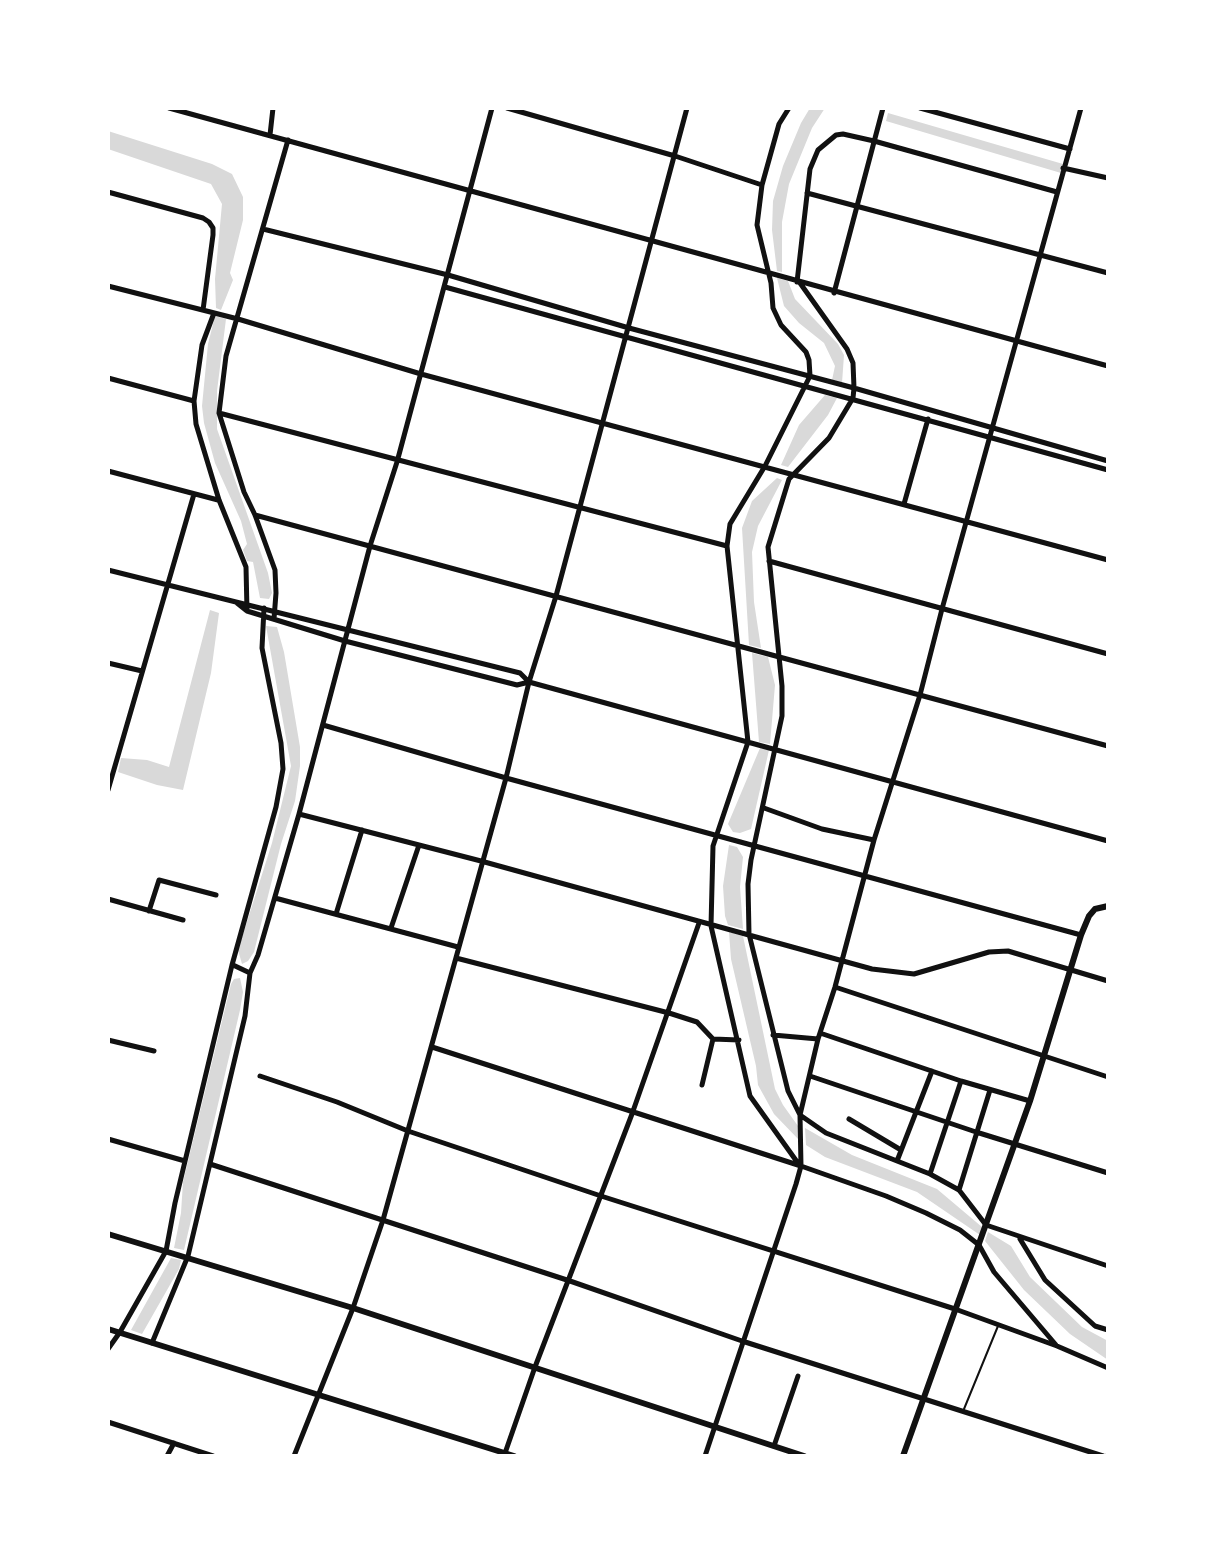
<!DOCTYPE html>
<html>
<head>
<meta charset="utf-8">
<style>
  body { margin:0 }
  #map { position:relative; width:1216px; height:1564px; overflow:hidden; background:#fff; font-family:"DM Sans",sans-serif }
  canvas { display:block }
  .frame { position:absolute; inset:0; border:110px solid #fff; pointer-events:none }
</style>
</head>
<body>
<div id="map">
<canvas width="1216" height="1564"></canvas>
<div class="frame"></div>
</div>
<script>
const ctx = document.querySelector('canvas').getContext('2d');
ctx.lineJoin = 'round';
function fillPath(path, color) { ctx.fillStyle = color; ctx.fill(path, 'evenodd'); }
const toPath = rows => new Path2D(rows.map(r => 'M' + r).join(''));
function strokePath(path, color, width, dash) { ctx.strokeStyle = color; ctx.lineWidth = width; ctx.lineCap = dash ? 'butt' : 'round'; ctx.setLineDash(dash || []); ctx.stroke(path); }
fillPath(toPath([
  [810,108,825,108,812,128,789,184,782,222,782,272,777,271,772,230,773,201,783,166,801,123],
  [888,113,1063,164,1061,173,886,121],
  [108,131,212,164,232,174,243,197,243,220,230,273,233,280,221,310,216,308,215,279,222,204,211,184,108,149],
  [777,278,788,281,795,299,838,344,844,355,842,383,832,380,835,366,824,343,799,323,784,306],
  [215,316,226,319,217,391,217,429,268,573,272,593,269,599,260,598,253,562,247,561,243,550,247,544,241,521,215,463,204,423,202,406,208,344],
  [825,395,837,398,828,415,788,467,781,465,799,425],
  [777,478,782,480,758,526,752,552,754,602,761,648,749,645,742,528,752,501],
  [210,610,219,613,211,673,183,790,157,785,118,772,121,758,147,760,169,767],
  [266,626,277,627,284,652,300,747,300,766,295,801,281,844,254,952,248,961,242,964,238,950,272,843,291,766],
  [752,653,768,657,775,685,770,744,759,742],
  [760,748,769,750,751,829,740,833,733,832,728,824],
  [729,845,737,847,743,857,740,887,743,929,728,925,725,916,723,886],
  [729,932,743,936,775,1089,783,1105,798,1126,799,1140,774,1114,758,1085,756,1066,731,959],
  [240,978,243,992,240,1010,184,1250,174,1248,181,1213,183,1182,231,984,234,979],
  [805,1128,852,1155,937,1189,982,1227,980,1235,917,1192,825,1157,806,1145],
  [988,1232,1011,1246,1030,1277,1082,1327,1108,1341,1108,1360,1070,1334,1024,1290,985,1241],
  [171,1258,181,1260,179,1269,142,1334,131,1330]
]), '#d9d9d9');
strokePath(toPath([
  [964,1409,998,1326]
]), '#111', 2);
strokePath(toPath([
  [169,108,1108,366],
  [507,108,675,156,762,185],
  [789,108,779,124,762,185,757,225,771,283,773,308,781,325,806,352,809,360,810,376,765,466,730,524,727,546,748,742,713,846,711,926,750,1096,800,1166],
  [920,108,1070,149],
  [270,135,273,108],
  [1063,168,1108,178],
  [108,192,203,218,209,222,213,228,213,235,203,310],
  [807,193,1108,273],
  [263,229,448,275,629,328,854,388,1108,461],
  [797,282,810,169,818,150,836,135,843,134,874,141,1057,192],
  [800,283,847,349,853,363,854,388,853,398,829,438,789,479,768,547,782,686,782,716,751,860,748,884,749,934,788,1091,800,1115,826,1133,930,1174,959,1190,986,1225,1108,1266],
  [108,286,238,319,421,374,1108,560],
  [445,287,1108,470],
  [834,293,883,108],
  [214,313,202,345,194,401,196,424,219,500,246,567,247,611],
  [108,378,194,401],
  [219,413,727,546],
  [108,471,218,500],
  [904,504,928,419],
  [255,515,1108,746],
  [769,561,1108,654],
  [108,570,520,673,529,682,1108,841],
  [237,603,247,611,345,641,517,685,529,682],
  [274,619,276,593,275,570,255,515,244,492,219,413,226,356,288,140],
  [108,663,142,671],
  [323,725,506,778,1081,935],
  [108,790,194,494],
  [764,808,822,829,874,840],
  [299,814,481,861,872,969,914,974,989,952,1008,951,1108,981],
  [275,898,458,947],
  [108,899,183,920],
  [149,911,159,880,216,895],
  [336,914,362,830],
  [391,928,419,845],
  [456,958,669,1013,697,1022,713,1039,739,1040],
  [233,965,250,973],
  [835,987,1108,1077],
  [820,1033,961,1081,1030,1101],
  [773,1035,818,1039],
  [108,1040,154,1051],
  [432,1047,801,1166,886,1196,926,1213,960,1230,979,1245,994,1272,1056,1345],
  [260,1076,337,1102,408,1131,601,1196,955,1309,1057,1346,1108,1368],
  [810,1076,976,1132,1108,1173],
  [702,1085,713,1039],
  [849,1119,901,1150],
  [108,1139,185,1161],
  [897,1161,932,1071],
  [210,1164,570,1281,742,1341,1103,1456],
  [930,1174,961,1081],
  [959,1190,990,1090],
  [1020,1239,1045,1280,1095,1326,1108,1330],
  [152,1343,188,1256,245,1016,250,973,258,955,299,814,370,546,397,462,492,108],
  [108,1349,120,1332,166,1251,175,1203,232,965,276,807,283,769,281,743,262,648,264,608],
  [108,1422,213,1456],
  [774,1446,798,1376],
  [167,1456,174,1443],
  [294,1456,353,1308,383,1220,506,778,529,682,556,596,687,108],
  [504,1456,535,1367,632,1114,699,923],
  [705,1456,796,1184,801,1166,800,1115,818,1039,835,987,874,840,920,695,942,609,1081,108],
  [1108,1456,1108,1455]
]), '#111', 5);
strokePath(toPath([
  [108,1234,353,1308,804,1456],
  [108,1329,514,1456],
  [903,1456,1030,1101,1081,935,1089,916,1095,909,1108,906]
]), '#111', 6);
</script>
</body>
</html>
